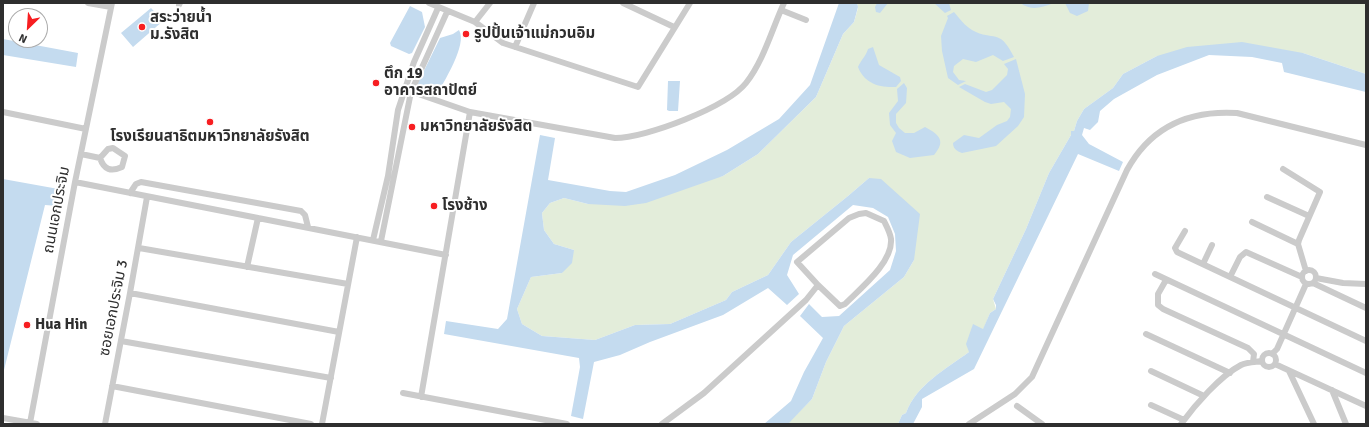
<!DOCTYPE html>
<meta charset="utf-8">
<style>
body{margin:0}
#map{position:relative;width:1369px;height:427px;overflow:hidden;background:#fff;font-family:Signika,sans-serif}
canvas{display:block}
.frame{position:absolute;inset:0;border:4px solid #2e2e2e;pointer-events:none}
.north{position:absolute;left:8px;top:8px;width:40px;height:40px;box-sizing:border-box;background:#fff;border:1px solid #ababab;border-radius:50%;rotate:205deg;font-size:11px;font-weight:700;line-height:16px;text-align:center;color:#2e2e2e}
.north::after{content:'';display:block;margin:auto;width:14px;height:18px;background:#f71e21;clip-path:polygon(50% 0,100% 100%,50% 72%,0 100%)}
</style>
<div id="map">
<canvas width="1369" height="427"></canvas>
<div class="frame"></div>
<div class="north">N</div>
</div>
<script>
const context = document.querySelector('canvas').getContext('2d');
context.lineJoin = 'round';
function paint(path, color) { context.fillStyle = color; context.fill(path, 'evenodd'); }
function stroke(path, color, width, dash) { context.strokeStyle = color; context.lineWidth = width; context.lineCap = dash ? 'butt' : 'round'; context.setLineDash(dash || []); context.stroke(path); }
function write(font, color, halo, rows, align = 'center') {
  context.font = font + ' Signika,"Noto Sans Thai",sans-serif'; context.lineWidth = 4; context.setLineDash([]); context.textBaseline = 'middle'; context.strokeStyle = halo; context.fillStyle = color; for (const [text, x, y, turn = 0] of rows) {
    context.save(); context.translate(x, y); context.rotate((+turn || 0) * Math.PI / 180); context.textAlign = isNaN(turn) ? turn : align; if (halo) context.strokeText(text, 0, 0); context.fillText(text, 0, 0); context.restore();
  }
}
paint(new Path2D(`
 M857 3H1366V74L1303 53 1157 56 1123 74 1113 88 1084 109 1077 121 1074 131H1071V135L1049 173 1026 229 993 299 996 309 990 313 983 330 973 325 969 352C946 369 916 385 906 413L902 415 898 424H787L812 399 826 362 844 326 904 277 914 260 869 178 848 196 791 242 768 275 732 292 726 300 670 324 635 325 595 340 542 336 522 324 517 309 531 277 562 273 574 250 554 244 544 230 542 213 550 203 564 198 588 204 723 176 758 154 816 97 843 34 854 22 858 8Z`), '#e3edda');
paint(new Path2D(`
 M839 3H857L858 7 854 22 843 34 816 97 758 154 723 176 646 203 625 206 588 204 564 198 550 203 542 213 544 230 554 244 574 250 572 263 562 273 531 277 517 309 522 324 542 336 595 340 635 325 670 324 726 300 732 292 768 275 791 242 848 196 869 178 881 179 920 214 914 260 904 277 844 326 826 362 812 399 788 424H764L791 401 804 372 823 338 800 316 809 304 822 317 839 316 890 270 896 251 895 234 888 217 873 208 853 205 793 255 787 275 799 294 787 305 768 288 723 315 650 342 620 355 594 362 583 419 571 416 580 367 579 358 444 334 446 321 498 329 507 319 540 135 555 138 548 180 610 191 626 192 675 175 727 150 779 119 810 85Z
 M877 3H888L880 13 876 12 875 7Z
 M934 3H949L951 10 945 13Z
 M1020 3H1054C1040 8 1032 11 1020 3Z
 M1065 3H1089L1088 11 1077 16 1070 13Z
 M410 6 422 12 425 27 412 53 409 54 391 46 390 43Z
 M151 8 163 21 133 47 121 33Z
 M954 12C959 18 965 26 972 30 994 42 999 27 1014 57L1003 61 993 55 976 62 963 59 954 66 953 72 959 80 966 81 958 85 948 78 942 51 941 36 948 18 947 16Z
 M459 30C468 44 443 83 435 98L420 91 418 83 440 38 453 34Z
 M3 39 78 53 76 67 3 55Z
 M1242 42 1303 53 1366 74V92L1284 72 1282 63 1252 57 1209 55 1157 75 1114 99 1100 111 1098 122 1090 130 1084 128 1082 135 1089 144 1123 162 1119 171 1078 154 974 369 922 399V407L913 424H898L902 415 906 413C916 385 946 369 969 352L966 344 973 324 983 329 990 313 996 309V305L993 299 1026 229 1049 173 1071 135V131H1074L1077 121 1084 109 1113 88 1123 74 1157 56 1187 47Z
 M873 47 879 65 900 77 901 81 896 87C879 88 864 83 858 67 861 60 866 56 868 49Z
 M1016 59 1025 94 1024 117 1018 126 996 146 962 153C957 151 953 149 953 143L964 135 979 138 997 125 1007 121 1010 117 1011 109 1004 102 991 104 985 102 959 87 965 84 986 92 992 90 1007 75 1008 69 1004 64Z
 M668 81H680L678 111H669L667 110Z
 M904 83 907 88 906 103 896 114V123L899 128 905 133H914L925 127C940 135 946 141 934 155L910 158 896 152 892 141 896 133 890 125 889 113 898 101 897 89Z
 M3 179 64 190 58 206 45 205 3 374Z`), '#c4dbef');
stroke(new Path2D(`
 M88 3 111 7
 M429 3 475 22 503 43 638 87 690 3
 M623 3 674 27
 M179 5 180 3
 M781 10 806 20
 M475 22 490 3
 M515 47 534 3
 M404 89 470 112 615 138C646 138 727 107 746 83 764 60 772 29 784 3
 M3 112 86 129
 M113 148 125 156 122 167C111 172 104 170 100 158L108 149Z
 M81 154 100 158
 M1283 169 1320 192 1299 240 1298 244 1306 271
 M75 182 446 255
 M130 193 136 184 141 182 301 211 305 215 308 227
 M1267 197 1309 216
 M866 213 884 221C887 227 890 232 891 239 893 262 861 288 845 304L840 306 818 285 797 262 849 218 859 214Z
 M1252 222 1298 244
 M1185 231 1175 248 1177 252 1366 341
 M373 240 388 176 398 110 414 62 438 8
 M381 241 411 92 447 12
 M139 248 348 284
 M1203 264 1212 245
 M247 267 258 218
 M1302 277a7 7 0 1 1 14 0a7 7 0 1 1-14 0Z
 M1155 274 1366 373
 M1230 277 1240 257 1246 252 1302 277
 M1316 278 1343 283 1366 284
 M1166 280 1158 294V305L1163 309 1248 348 1254 354 1253 362
 M1313 283 1366 308
 M130 293 339 332
 M1146 334 1230 373
 M121 341 331 378
 M1262 360a7 7 0 1 1 14 0a7 7 0 1 1-14 0Z
 M1272 354 1277 349 1306 284
 M1275 364 1366 406
 M1151 371 1204 396
 M1289 371 1314 424
 M112 386 311 424
 M1332 390 1346 424
 M403 393 567 424
 M421 397 470 112
 M1151 405 1184 420
 M1017 406 1042 424
 M3 418 37 424
 M30 423 75 182 112 3
 M105 424 130 293 147 197
 M322 424 357 237
 M662 424 704 393 806 300 818 285
 M969 424 1015 394 1032 377 1127 170C1151 126 1189 110 1237 113L1366 145
 M1181 424C1195 405 1220 376 1241 365 1247 362 1256 362 1262 361`), '#cbcbcb', 6);
for (const [x, y, r, color] of [
 [142,27,4,"#f71e21"],
 [466,34,4,"#f71e21"],
 [376,83,4,"#f71e21"],
 [210,122,4,"#f71e21"],
 [412,127,4,"#f71e21"],
 [434,206,4,"#f71e21"],
 [27,325,4,"#f71e21"]
]) { const dot = new Path2D(); dot.arc(x, y, r, 0, 2 * Math.PI); context.fillStyle = color; context.fill(dot); stroke(dot, '#fff', 1.5); }
write('bold 15px', '#2e2e2e', '#fff', [
 ["สระว่ายน้ำ",150,18],
 ["ม.รังสิต",150,35],
 ["รูปปั้นเจ้าแม่กวนอิม",474,34],
 ["ตึก 19",384,74],
 ["อาคารสถาปัตย์",384,91],
 ["มหาวิทยาลัยรังสิต",420,127],
 ["โรงเรียนสาธิตมหาวิทยาลัยรังสิต",210,137,"center"],
 ["โรงช้าง",442,206],
 ["Hua Hin",35,325]
], 'left');
write('15px', '#2e2e2e', '#fff', [
 ["ถนนเอกประจิม",57,210,-79],
 ["ซอยเอกประจิม 3",114,308,-79]
]);
</script>
